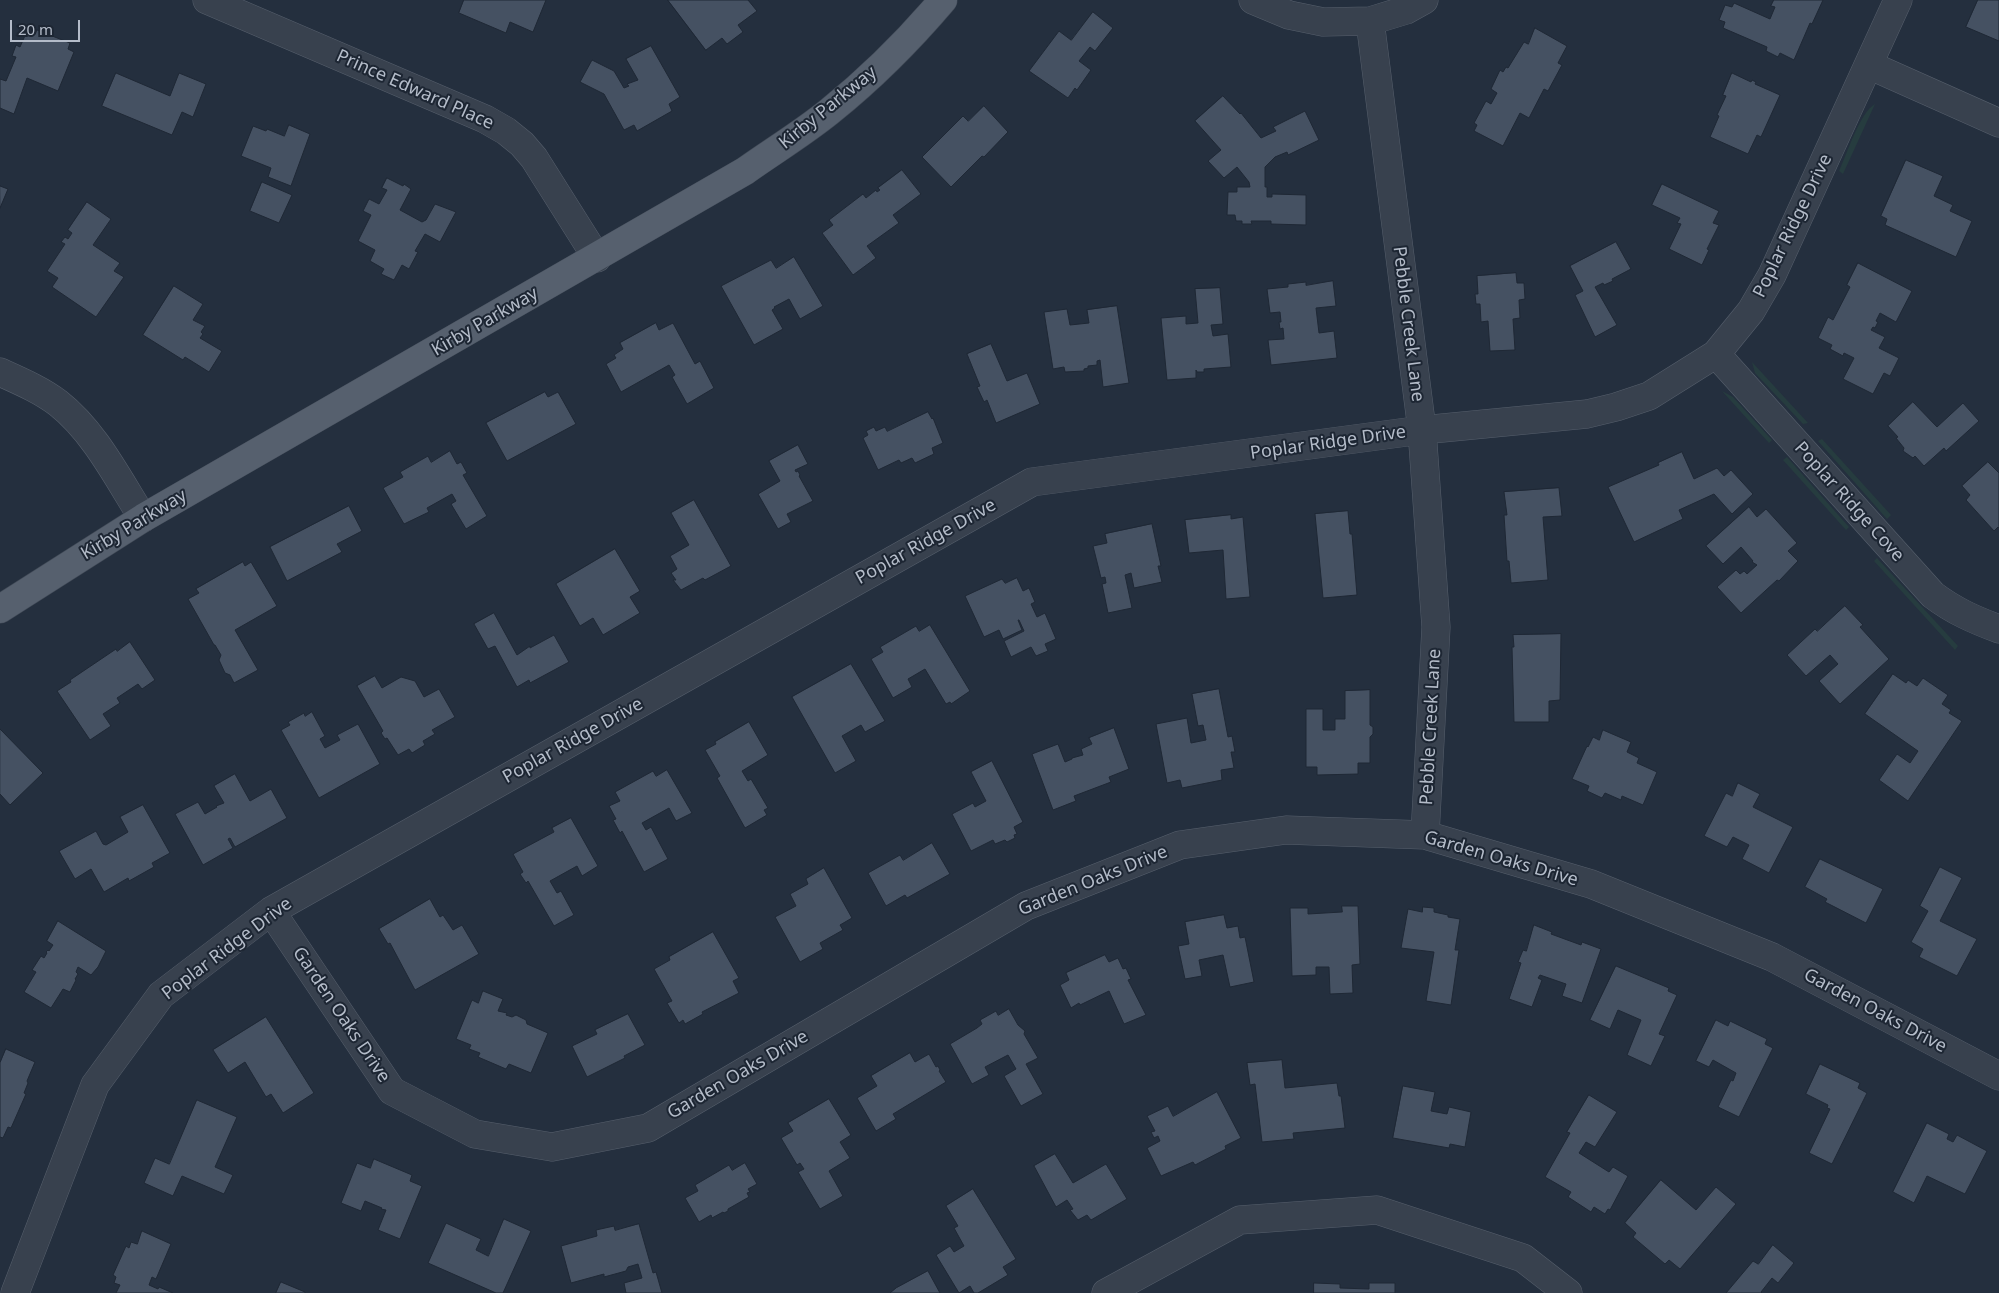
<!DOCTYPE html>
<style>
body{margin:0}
#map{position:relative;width:1999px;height:1293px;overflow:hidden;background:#242f3e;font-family:"Noto Sans",sans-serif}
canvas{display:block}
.scale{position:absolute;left:10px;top:20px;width:70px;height:22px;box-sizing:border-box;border:2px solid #b4bcc9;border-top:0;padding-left:6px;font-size:15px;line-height:18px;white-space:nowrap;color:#b4bcc9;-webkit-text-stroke:4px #1d2633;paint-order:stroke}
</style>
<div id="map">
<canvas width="1999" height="1293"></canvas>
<div class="scale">20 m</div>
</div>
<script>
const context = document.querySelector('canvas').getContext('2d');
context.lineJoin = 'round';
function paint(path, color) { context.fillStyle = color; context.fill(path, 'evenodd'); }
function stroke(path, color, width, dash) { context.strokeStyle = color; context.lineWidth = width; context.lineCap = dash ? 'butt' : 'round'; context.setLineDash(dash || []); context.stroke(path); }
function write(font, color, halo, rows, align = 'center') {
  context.font = font + ' "Noto Sans",sans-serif'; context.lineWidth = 4; context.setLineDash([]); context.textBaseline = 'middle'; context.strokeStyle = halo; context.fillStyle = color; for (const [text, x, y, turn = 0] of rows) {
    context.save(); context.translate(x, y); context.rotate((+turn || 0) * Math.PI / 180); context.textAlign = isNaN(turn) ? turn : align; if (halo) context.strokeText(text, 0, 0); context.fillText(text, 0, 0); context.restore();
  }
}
paint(new Path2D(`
 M1875 104 1843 174 1839 171C1847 154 1860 112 1875 104Z
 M1752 362 1808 423 1803 424 1755 373Z
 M1722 391 1733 397 1772 440 1769 443Z
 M1822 439 1891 515 1887 519 1818 441Z
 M1787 457 1849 527 1846 530 1783 460Z
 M1877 558 1958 646 1955 650 1874 561Z`), '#263c3f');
const building = new Path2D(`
 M464 0H546L533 32 510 22 506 33 459 13Z
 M668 0H748L757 11 738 25 743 32 727 44 722 38 706 50Z
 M1774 0H1823L1812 24 1810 23 1794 60 1780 53 1778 57 1766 51 1767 47 1723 28 1725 22 1719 20 1725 5 1732 7 1734 3 1770 19 1775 7 1771 6Z
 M1978 0H1999V41L1966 27Z
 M1093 12 1113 28 1095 51 1090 47 1079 61 1091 70 1077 90 1075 88 1068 98 1029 71 1059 31 1071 40Z
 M1535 28 1567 46 1559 61 1558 63 1562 65 1548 91 1544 89 1529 118 1520 113 1503 146 1474 131 1477 125 1474 123 1486 101 1491 104 1497 93 1491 89 1500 70 1503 72 1506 67 1508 68 1524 42 1528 44Z
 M37 30 70 43 68 49 74 52 58 91 27 78 14 114 0 108V79L6 81 16 57 12 56 16 45 20 47 27 31 35 34Z
 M651 46 680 97 669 104 672 111 637 131 634 125 624 130 604 94 580 82 592 60 614 71 624 88 629 86 627 84 638 80 626 59Z
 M116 73 170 96 179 73 206 84 193 117 182 112 172 135 102 106Z
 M1732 73 1751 82 1752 80 1756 82 1755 84 1780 95 1761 137 1757 135 1748 154 1710 137 1719 116 1717 115 1726 96 1723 95Z
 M1223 96 1240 114 1241 113 1261 138 1276 131 1273 127 1305 111 1319 140 1288 155 1287 152 1275 157 1265 167V187H1267V197H1272V194L1306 195V225L1271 224V221H1251L1252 224H1242V221H1236L1235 215H1227L1228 192H1237V187H1250L1249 182 1237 167 1224 178 1208 161 1221 150 1195 121Z
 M984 106 1008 132 984 157 982 156 951 187 922 157 963 116 968 121Z
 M289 125 310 134 291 186 268 177 271 168 241 156 253 126 266 131 267 129 284 136Z
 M1906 160 1943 176 1934 196 1953 205 1950 211 1972 221 1956 257 1885 225 1887 219 1881 216Z
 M902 170 921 194 893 215 899 223 867 246 876 258 853 275 822 233 833 225 829 220 863 194 866 198 876 190 877 192 880 190 878 188Z
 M387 178 403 186 404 184 411 189 400 210 422 222 426 220 435 204 456 212 440 242 425 234 415 251 418 252 409 269 402 265 394 280 381 274 384 269 370 261 375 250 358 241 371 215 363 211 369 199 379 204 387 190 382 188Z
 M262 182 292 195 279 223 250 211Z
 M1662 184 1719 211 1713 223 1719 225 1707 249 1709 250 1702 265 1669 249 1681 224 1677 223 1680 218 1652 205Z
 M0 186 8 189 0 208Z
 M87 202 111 219 93 245 120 263 114 271 124 277 96 317 52 287 58 278 47 271 65 244 61 242 65 237 68 239 72 233 68 230Z
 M1616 242 1631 269 1612 279 1613 281 1604 285 1603 283 1595 287 1617 325 1595 337 1575 295 1583 291 1570 266Z
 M794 257 823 306 800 319 789 299 774 307 775 308 772 310 783 329 754 345 721 286 771 260 776 268Z
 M1858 263 1912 291 1896 322 1880 313 1876 321 1878 322 1875 328 1873 327 1871 330 1885 337 1879 348 1899 358 1890 376 1884 373 1873 394 1843 379 1854 358 1844 353 1843 356 1830 349 1832 345 1818 338 1828 317 1833 320 1850 287 1847 285Z
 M1516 273 1517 283H1524L1525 299 1519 300 1520 318 1513 319 1515 350 1490 351 1488 321 1481 322 1480 304H1476L1475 294H1478L1477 276Z
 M1333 281 1336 306 1316 308 1319 333 1334 331 1337 358 1271 365 1268 340 1284 339 1283 328 1280 329 1279 322H1281L1280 312 1270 313 1267 289 1288 287V284L1306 282V285Z
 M174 286 203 304 193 320 205 326 201 332 203 334 200 338 222 351 209 372 185 357 183 360 143 335Z
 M1220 288 1223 324 1211 325 1213 336 1228 334 1231 367 1204 369V372H1197L1196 370V378L1167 380 1161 318 1186 316V324L1198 323 1195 289Z
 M1117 306 1129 383 1103 387 1100 360 1097 361V365L1088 366V368L1084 369V371L1065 372 1064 367 1053 369 1044 312 1067 309 1070 325 1089 323 1087 310Z
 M656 323 659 330 673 323 695 364 700 361 714 388 687 404 672 377 675 375 669 365 621 392 606 364 616 358 614 355 623 349 620 343Z
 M991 344 1007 381 1027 373 1040 404 996 423 987 400 984 402 977 387 980 386 967 354Z
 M545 392 548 397 558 392 576 424 507 461 486 423Z
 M1913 402 1937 427 1963 403 1979 421 1946 451 1944 448 1924 466 1915 456 1913 458 1903 451 1904 448 1896 438 1898 437 1888 426Z
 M928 412 932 419 933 418 943 443 932 448 934 454 915 463 912 458 901 463 899 460 878 470 863 438 868 435 866 431 874 427 876 431 885 427 887 431Z
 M798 445 808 464 795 470 796 472 798 471 800 475 799 476 813 501 787 514 791 522 778 529 758 494 780 481 769 461Z
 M450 451 457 464 461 462 467 473 463 475 487 516 466 529 451 504 456 501 452 494 427 508 429 512 404 524 383 488 403 477 400 472 428 456 431 462Z
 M1682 452 1694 479 1717 468 1724 476 1731 470 1753 494 1732 514 1714 494 1679 510 1683 519 1634 542 1608 487 1659 465 1658 463Z
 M1988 462 1999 473V528L1998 527 1994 531 1966 500 1970 495 1962 486Z
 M1559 488 1562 516 1543 517 1548 580 1511 583 1509 561H1507L1504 515H1507L1504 492Z
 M694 500 731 566 705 580 703 578 681 590 673 580H676L671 573 677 569 670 556 689 545 671 513Z
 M349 506 362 531 337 544 342 552 287 581 270 547Z
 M1749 507 1757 517 1766 509 1797 543 1788 551 1798 561 1779 581 1777 580 1741 613 1717 587 1736 570 1740 574 1744 571 1747 574 1757 565 1752 562 1753 561 1741 547 1723 564 1706 546Z
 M1348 511 1350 534H1352L1357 595 1323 598 1315 514Z
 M1231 515V519L1243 517 1250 597 1226 599 1223 550 1189 553 1185 520Z
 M1152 524 1161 566H1158L1162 582 1134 588 1131 573 1125 575 1132 608 1108 613 1102 584 1106 583 1105 577 1101 578 1093 546 1107 543 1105 534Z
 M615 549 640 591 630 597 640 613 603 635 593 618 580 626 556 584Z
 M243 562 245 566 251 562 277 606 235 630 258 670 234 683 230 675 225 673 219 660 221 655 215 645H214L188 599 199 593 196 589Z
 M1017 578 1023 591 1029 588 1035 602 1031 604 1037 617 1045 613 1056 639 1045 644 1048 651 1036 656 1031 647 1011 657 1004 641 1024 631 1019 620H1018L1022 630 1003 639 999 630 984 637 965 596 1002 579 1005 583Z
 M1845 606 1863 625 1860 627 1889 659 1840 704 1819 681 1838 664 1830 655 1806 676 1787 655 1815 629 1817 631Z
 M494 613 517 655 530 646V648L554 635 569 662 530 683 529 680 517 687 495 646 488 649 474 624Z
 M930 625 970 691 951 704 950 702 946 704 925 669 908 679 912 687 893 698 871 659 883 652 880 647 916 626 919 631Z
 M1561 634 1560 700 1549 701V722H1514L1512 647H1514L1513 635Z
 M130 642 155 680 142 689 138 684 117 698 120 703 103 714 111 726 90 740 57 691 71 682 70 680 116 649 117 651Z
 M851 664 885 721 865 732 861 725 842 736 856 761 835 773 792 697Z
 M1893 674 1906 683 1908 680 1917 686 1923 678 1948 695 1942 704 1951 710 1949 713 1962 721 1908 801 1879 780 1897 754 1910 763 1918 751 1865 714Z
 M375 676 382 688 401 677 415 681 424 697 439 689 455 717 432 730 435 734 423 741 425 745 412 753 409 749 398 755 387 738 385 739 381 733 383 731 357 686Z
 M1219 689 1228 737 1232 736 1235 752H1231L1234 768 1221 770 1222 780 1182 788 1180 780 1167 783 1156 724 1187 718 1191 743 1206 740 1203 725 1198 726 1192 694Z
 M1370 690V725L1373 727V734L1370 737V763H1358V774L1317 775V767H1306V709H1323V730H1335V719H1345V691Z
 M312 712 325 736 320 739 325 748 340 740 337 735 358 724 380 764 319 798 281 730 290 725 288 722 304 713 305 716Z
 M749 722 768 755 742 771 748 781 751 779 768 808 764 810 767 815 745 828 717 778 720 776 705 750 716 744 715 742Z
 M1114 728 1129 769 1109 777 1111 782 1074 796 1076 801 1053 810 1032 754 1058 744 1065 762 1072 759V758L1083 755 1081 749 1092 744 1089 738Z
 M0 729 43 773 10 805 0 794Z
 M1603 730 1631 742 1627 752 1639 758 1637 763 1657 772 1643 805 1622 796 1621 800 1605 793 1602 798 1587 791 1589 786 1572 779 1587 746 1588 747 1593 737 1599 740Z
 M992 761 1023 822 1014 827 1017 834 1014 835 1015 838 1007 842 1005 840 995 844 993 840 971 851 952 814 973 803 975 807 986 801 971 772Z
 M667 770 692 813 676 821 669 808 642 823 646 830 651 827 668 859 644 872 622 831 620 833 613 820 616 819 609 806 620 801 615 792 653 771 656 776Z
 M235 774 250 801 271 789 287 818 235 847 230 838 228 839 233 848 203 865 175 814 198 802 205 814 217 807 216 806 224 803 214 786Z
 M1738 783 1760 794 1753 807 1793 827 1769 873 1742 859 1749 845 1733 837 1727 847 1704 836 1726 793 1732 796Z
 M143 805 170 853 152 863 154 867 129 881 128 878 104 892 91 869 75 879 59 851 96 831 103 844 106 845 128 832 120 817Z
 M571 818 598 866 582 876 577 866 550 881 557 893 561 891 574 915 554 926 528 881 526 883 520 874 523 872 513 854 554 832 552 828Z
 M932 843 950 874 907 898 905 895 886 906 868 873 900 855 903 860Z
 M1820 859 1883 889 1866 923 1825 902 1827 899 1805 887Z
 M1940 867 1962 878 1940 921 1977 939 1957 976 1919 957 1923 949 1911 942 1928 911 1920 906Z
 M824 868 852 918 840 925 843 930 820 943 823 949 800 962 775 917 796 906 790 894 808 884 806 879Z
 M430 899 440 917 443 915 453 930 462 925 479 954 415 990 390 943 388 944 379 929Z
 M1342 906H1358L1360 964 1352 965 1353 993 1330 994 1329 967H1316V975L1292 976 1290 908H1308V914L1342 912Z
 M1423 907 1434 908V912L1448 915V917L1460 919 1455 950H1459L1451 1005 1426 1001 1434 952 1401 948 1408 909 1422 912Z
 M1224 915 1227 928 1238 926 1240 938 1245 937 1254 982 1230 987 1223 955 1199 960 1202 976 1185 979 1178 946 1189 944 1185 922Z
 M58 921 106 951 98 967 91 975 78 967 76 972 78 974 75 979 76 980 70 992 63 989 51 1008 24 992 36 972 32 970 41 956 44 958 47 953 46 952 48 950 49 951 53 945 47 941Z
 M1534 925 1552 932 1551 934 1581 945 1582 942 1601 949 1582 1003 1562 996 1566 984 1540 975 1538 978 1542 980 1532 1007 1509 999 1521 963 1518 962 1523 950 1526 951Z
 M713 932 739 978 733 981 739 993 702 1012 703 1014 685 1024 683 1020 679 1023 667 1003 672 1001 654 969 670 960 669 957Z
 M1105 955 1109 962 1118 958 1123 969 1126 968 1131 979 1128 980 1146 1015 1124 1024 1109 991 1080 1005 1079 1003 1071 1008 1060 985 1069 980 1066 973Z
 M1616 966 1669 988 1668 991 1677 995 1659 1034 1665 1036 1651 1066 1627 1055 1641 1020 1618 1010 1610 1029 1590 1020Z
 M483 991 503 999 498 1011 507 1013 506 1015 512 1017 516 1015 526 1020 527 1024 548 1033 531 1073 509 1064 506 1069 478 1057 480 1053 469 1049 471 1045 456 1039 472 1000 478 1003Z
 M1009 1009 1018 1025 1025 1031 1024 1034 1038 1058 1026 1064 1043 1094 1021 1106 1004 1076 1016 1069 1008 1055 985 1067 989 1075 972 1084 950 1044 977 1028 982 1024 980 1020 996 1011 998 1015Z
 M628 1014 645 1045 624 1056 625 1058 587 1077 572 1046 597 1034 595 1030Z
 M266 1017 314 1093 283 1113 271 1094 266 1097 245 1062 228 1073 213 1050Z
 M1716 1020 1728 1026 1730 1021 1767 1039 1765 1044 1773 1048 1739 1117 1718 1107 1731 1080 1733 1081 1736 1073 1713 1060 1709 1067 1696 1061Z
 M6 1049 35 1062 27 1081 28 1083 24 1093 26 1094 11 1128 8 1127 3 1138 0 1137V1063Z
 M910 1053 915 1062 929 1054 936 1067 938 1066 940 1070 939 1071 946 1082 893 1114 896 1119 876 1131 857 1098 877 1086 871 1076Z
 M1282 1060 1285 1088 1337 1083 1339 1096H1341L1345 1128 1293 1133 1294 1139 1262 1142 1255 1084 1250 1085 1247 1063Z
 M1820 1064 1860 1083 1858 1088 1867 1093 1832 1164 1809 1153 1830 1109 1827 1108 1828 1105 1806 1094Z
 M1403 1086 1435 1092 1431 1111 1447 1114 1449 1107 1471 1112 1465 1147 1450 1144 1449 1148 1393 1138Z
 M1217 1092 1241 1138 1225 1146 1226 1149 1195 1165 1193 1162 1161 1176 1147 1148 1160 1141 1158 1136 1154 1138 1151 1132 1155 1131 1147 1116 1168 1106 1173 1116Z
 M1589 1095 1617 1112 1595 1147 1586 1142 1579 1153 1609 1172 1613 1167 1628 1176 1610 1210 1608 1209 1605 1214 1594 1207 1591 1212 1568 1197 1571 1192 1545 1177 1570 1133 1567 1132Z
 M829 1099 851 1135 840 1142 850 1158 829 1171 843 1196 820 1209 798 1172 804 1169 800 1163 797 1165 781 1138 793 1131 788 1123Z
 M197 1100 237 1117 215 1167 233 1175 224 1194 182 1176 173 1196 144 1183 155 1158 169 1164Z
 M1927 1123 1949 1134 1947 1139 1953 1142 1957 1135 1987 1151 1965 1194 1927 1176 1914 1203 1893 1192Z
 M1055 1154 1073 1183 1106 1164 1127 1199 1091 1220 1087 1215 1078 1220 1070 1210 1073 1209 1067 1200 1056 1207 1034 1166Z
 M374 1159 412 1175 410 1181 422 1186 400 1239 378 1230 386 1210 381 1209 382 1208 365 1201 361 1211 341 1203 357 1163 370 1168Z
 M745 1163 757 1184 748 1189 750 1192 747 1193 749 1197 728 1209V1211L724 1213 723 1212 712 1218 711 1215 699 1222 685 1198 698 1191 695 1185 729 1165 732 1170Z
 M1661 1180 1696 1210 1716 1187 1736 1204 1680 1269 1669 1260 1665 1264 1633 1237 1636 1233 1625 1223Z
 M973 1189 1016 1259 1003 1267 1008 1275 978 1293H974L970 1286 959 1293 936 1255 950 1246 954 1252 964 1246 954 1228 958 1226 946 1206Z
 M504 1219 531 1231 503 1293H496L428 1263 446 1223 481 1239 476 1250 488 1256Z
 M639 1224 653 1273 656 1272 662 1293H626L624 1283 642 1278 638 1264 628 1267 626 1271 604 1277V1274L571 1283 561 1246 597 1236 596 1230 614 1226 615 1230Z
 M142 1231 171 1244 156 1279 152 1277 149 1285 158 1289 159 1287 173 1293H116L120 1285 114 1283 116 1277 113 1275 126 1246 129 1248 131 1242 137 1244Z
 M1773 1245 1794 1263 1778 1283 1772 1278 1761 1292 1762 1293H1726L1753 1261 1758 1264Z
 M928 1271 940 1293H890L896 1288Z
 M281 1282 305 1292V1293H276Z
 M1314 1283 1340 1284V1288L1369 1289V1283H1395V1293H1314Z`);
paint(building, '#455162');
stroke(building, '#1f2835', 1);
const minor = new Path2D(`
 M207 0 485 119 506 131 522 144 534 158 597 258
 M1253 0 1289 15 1323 22 1370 21 1406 10 1424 0
 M1370 21 1422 430 1436 627 1425 835
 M1869 65 1999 123
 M1716 354 1933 595C1954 611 1975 620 1999 629
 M0 372C20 381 41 390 58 403 95 432 118 479 143 518
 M271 911 392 1091 475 1134 552 1147 648 1128 1026 906 1180 845 1286 830 1425 835 1591 884 1772 957 1999 1076
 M15 1293 95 1085 161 995 271 911 1032 482 1422 430 1587 414 1616 407 1649 396 1716 354 1751 311 1772 275 1898 0
 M1106 1293 1240 1220 1377 1210 1523 1258 1568 1293`);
const major = new Path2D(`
 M0 609 143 518 745 171C773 151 803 133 830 111 871 78 909 40 943 0`);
stroke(minor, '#565f6c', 29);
stroke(major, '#414a57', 29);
stroke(minor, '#38414e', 28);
stroke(major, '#56606e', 28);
write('18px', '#b4bcc9', '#1d2633', [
 ["Prince Edward Place",415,90,24],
 ["Kirby Parkway",828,108,-39],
 ["Poplar Ridge Drive",1793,226,-64],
 ["Kirby Parkway",485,322,-30],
 ["Pebble Creek Lane",1408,324,83],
 ["Poplar Ridge Drive",1328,443,-8],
 ["Poplar Ridge Cove",1849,502,48],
 ["Kirby Parkway",134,525,-31],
 ["Poplar Ridge Drive",926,542,-29],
 ["Pebble Creek Lane",1431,727,-87],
 ["Poplar Ridge Drive",573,741,-29],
 ["Garden Oaks Drive",1501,859,16],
 ["Garden Oaks Drive",1093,881,-22],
 ["Poplar Ridge Drive",227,949,-37],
 ["Garden Oaks Drive",1875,1011,28],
 ["Garden Oaks Drive",341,1015,56],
 ["Garden Oaks Drive",738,1075,-30]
]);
</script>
